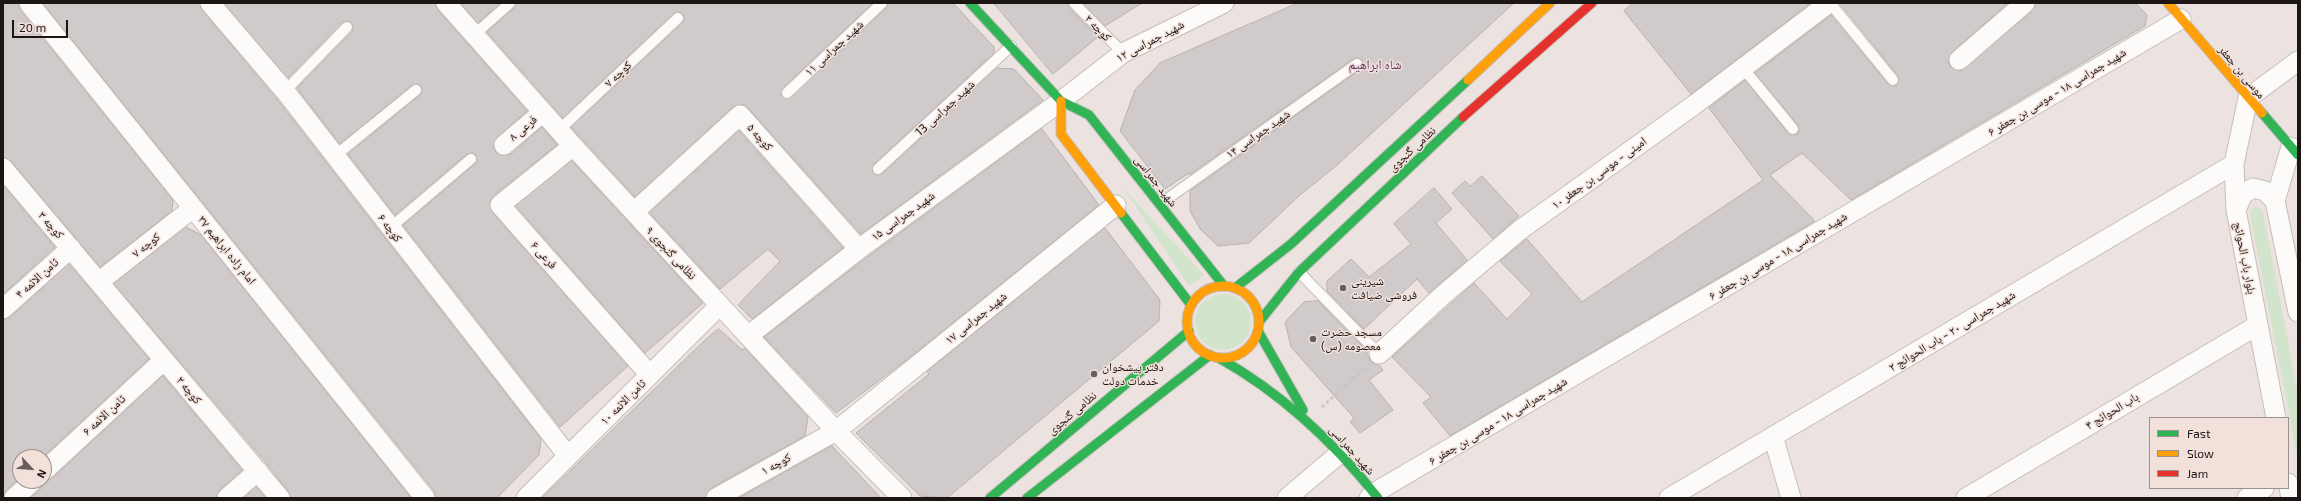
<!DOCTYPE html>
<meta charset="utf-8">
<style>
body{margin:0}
#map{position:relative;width:2301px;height:501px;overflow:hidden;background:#ece3e0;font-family:"Exo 2",sans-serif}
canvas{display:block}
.frame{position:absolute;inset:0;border:4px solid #1c1614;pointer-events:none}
.legend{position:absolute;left:2149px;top:417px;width:140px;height:72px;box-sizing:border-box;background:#f2e1da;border:1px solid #9c908b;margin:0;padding:5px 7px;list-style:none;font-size:12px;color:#1c1614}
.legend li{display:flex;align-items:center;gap:8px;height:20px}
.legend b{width:20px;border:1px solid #9c908b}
.north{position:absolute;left:12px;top:449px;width:40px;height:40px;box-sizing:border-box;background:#f2e1da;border:1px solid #9c908b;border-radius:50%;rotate:116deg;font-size:11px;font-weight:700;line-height:16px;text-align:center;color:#1c1614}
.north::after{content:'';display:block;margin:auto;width:14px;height:18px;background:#655e5b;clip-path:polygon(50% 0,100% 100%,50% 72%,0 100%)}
.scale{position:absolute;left:12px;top:20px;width:56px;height:18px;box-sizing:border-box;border:2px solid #1c1614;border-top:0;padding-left:5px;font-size:12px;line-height:14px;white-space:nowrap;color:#1c1614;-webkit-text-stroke:3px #f2e1da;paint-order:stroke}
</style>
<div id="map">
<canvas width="2301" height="501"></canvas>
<div class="frame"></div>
<ul class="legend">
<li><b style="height:5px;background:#30b455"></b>Fast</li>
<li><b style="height:5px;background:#ff9f0a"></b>Slow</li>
<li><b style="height:5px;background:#e5322d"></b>Jam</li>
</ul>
<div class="north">N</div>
<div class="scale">20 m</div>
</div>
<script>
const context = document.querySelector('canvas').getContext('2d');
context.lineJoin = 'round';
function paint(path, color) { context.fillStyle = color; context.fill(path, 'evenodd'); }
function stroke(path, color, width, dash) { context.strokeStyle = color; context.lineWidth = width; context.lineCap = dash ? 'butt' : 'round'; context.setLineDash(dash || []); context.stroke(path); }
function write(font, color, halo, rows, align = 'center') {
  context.font = font + ' "Exo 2","Noto Naskh Arabic",sans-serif'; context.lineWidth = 3; context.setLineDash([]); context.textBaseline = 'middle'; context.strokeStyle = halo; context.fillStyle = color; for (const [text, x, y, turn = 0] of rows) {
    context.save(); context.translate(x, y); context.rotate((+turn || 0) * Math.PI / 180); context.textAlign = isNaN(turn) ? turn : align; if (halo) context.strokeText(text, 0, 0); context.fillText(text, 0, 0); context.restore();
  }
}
paint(new Path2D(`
 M1124 189 1204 275 1189 286Z
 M2256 206 2263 212 2298 393V460L2250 215 2252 209Z
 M1195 322a28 28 0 1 1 56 0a28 28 0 1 1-56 0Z`), '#d3e4cc');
const building = new Path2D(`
 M3 3H18L20 10 173 200 172 211 100 267 11 161 3 157Z
 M43 3H199L202 10 276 98 541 439 539 455 497 498H436L434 491Z
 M224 3H435L438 10 527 111 497 137 493 147 496 152 501 155 511 154 542 127 557 145 493 196 490 202 492 212 628 366 560 427 403 225 475 164 477 161 476 155 473 153 467 154 395 215 348 154 420 95 422 92 421 86 418 84 412 85 340 144 297 88 352 32 353 28 352 23 348 21 342 22 288 78Z
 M461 3H500L478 23Z
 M516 3H873L783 88 781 95 788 99 886 8 888 3H953L994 47V53L874 164 872 171 876 175 882 174 996 68 1014 69 1043 100 861 234 748 108 743 104 733 107 635 197 571 127 682 23 684 19 683 14 679 12 674 13 563 118 487 32 514 8Z
 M994 3H1068L1069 8 1098 37 1053 74Z
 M1083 3H1142L1105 26Z
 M1298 3H1514L1336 166 1300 195 1249 243 1218 246 1201 230 1190 211V191L1361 69 1363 64 1362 60 1357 58 1353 59 1189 175V173L1165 189 1120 131 1135 90 1160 63Z
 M1633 3H1811L1691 94 1624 11Z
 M1840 3H2008L1952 52 1948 62 1951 67 1961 71 2032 11 2036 3H2135L2147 15 2145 26 1851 200 1802 153 1770 175 1815 221 1450 436 1423 403 1431 397 1392 357 1474 283 1507 319 1532 294 1500 261 1527 239 1582 302 1763 180 1709 108 1745 80 1788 133 1791 135 1797 134 1799 131 1798 125 1755 73 1831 15 1888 84 1894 86 1897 85 1899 79 1898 76Z
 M1042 129 1099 205 913 355 836 413 764 337 866 258Z
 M739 131 843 248 752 319 738 305 780 261 768 249 720 289 650 213Z
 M572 161 703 303 645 353 516 206Z
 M1482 176 1519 216 1493 239 1452 193 1465 181 1470 186Z
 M3 185 55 247 3 294Z
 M1434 188 1452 209 1436 223 1467 260 1429 293 1417 279 1364 329 1327 291V281L1351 259 1369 277 1411 244 1394 224Z
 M186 227 201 235 411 498H291L288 491 267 464 114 284Z
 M1105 228 1160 300 1159 321 947 498 920 496 856 433 929 374 927 372Z
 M69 264 149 359 43 457H20V478L6 490 3 498V320L10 317Z
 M1318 301 1365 349 1371 362 1379 365 1383 370 1369 380 1393 410 1360 433 1350 422 1354 418 1291 347 1285 322 1304 302Z
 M719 329 742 350 745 348 808 417 805 436 711 488 705 498H542L706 339Z
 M163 376 242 470 220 490 216 498H30L41 489 44 482 51 479Z
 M832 446 881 498H739Z
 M256 487 266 498H244Z`);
paint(building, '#d0caca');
stroke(building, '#b7b1b1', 1);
const lane = new Path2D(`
 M1074 3 1123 53
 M1830 3 1893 80
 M474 35 510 3
 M1743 68 1793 129
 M285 91 347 27
 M787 93 882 3
 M559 130 678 18
 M336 155 416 90
 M878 169 1011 46
 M1160 204 1357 64
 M390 228 471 159
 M1299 272 1379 354`);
const street = new Path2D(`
 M29 3 425 498
 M210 3 285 91 568 456
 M446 3 573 146 836 431 902 498
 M1959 60 2025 3
 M504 145 543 112
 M573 146 500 205 650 375
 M2291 147 2275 201 2298 312
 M3 168 280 498
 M2236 210 2243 194 2253 188 2265 191 2275 201
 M634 212 740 115 859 249
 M100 281 193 208
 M3 309 71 248
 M748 336 859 249 1061 101 1123 53 1224 3
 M1379 354 1443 295 1520 230 1694 105 1829 3
 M2276 418 2236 210 2234 164 2248 98 2298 61
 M1773 436 1791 498
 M44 471 164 360
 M2288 483 2291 498
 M14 498 33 481
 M227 498 258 471
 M526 498 720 305
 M716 498 836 431 1116 205
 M1287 498 1339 454
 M1369 498 1374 493 2181 19
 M1669 498 2234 164
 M1966 498 2258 325
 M2247 498 2264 488`);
const fast = new Path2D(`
 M970 3 1061 101 1089 115 1224 286
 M2262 113 2298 155
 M1121 213 1191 305
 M1235 288 1291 244 1468 80
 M1259 322 1299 272 1463 117
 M1258 331 1303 410
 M1219 358C1283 394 1333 441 1378 498
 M990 498 1189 331
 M1027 498 1210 355`);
const slow = new Path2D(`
 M2168 3 2262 113
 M1468 80 1550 3
 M1061 101V134L1121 213
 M1187 322a36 36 0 1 1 72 0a36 36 0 1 1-72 0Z`);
const jam = new Path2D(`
 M1463 117 1592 3`);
stroke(lane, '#c5bebb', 12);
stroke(street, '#c5bebb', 21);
stroke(fast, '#c5bebb', 11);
stroke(slow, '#c5bebb', 11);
stroke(jam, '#c5bebb', 11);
stroke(new Path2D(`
 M1322 407 1366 367`), '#c7c4c3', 2.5, [3, 3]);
stroke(lane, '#fcfbfa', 10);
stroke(street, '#fcfbfa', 19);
stroke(fast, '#30b455', 9);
stroke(slow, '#ff9f0a', 9);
stroke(jam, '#e5322d', 9);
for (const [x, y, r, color] of [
 [1343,288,4,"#655e5b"],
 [1313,339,4,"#655e5b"],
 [1094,374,4,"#655e5b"]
]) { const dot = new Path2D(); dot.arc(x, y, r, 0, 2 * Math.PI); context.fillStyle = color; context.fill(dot); stroke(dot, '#f2e1da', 1.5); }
write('12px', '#1c1614', '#f2e1da', [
 ["کوچه ۲",1098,28,46],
 ["شهید جمراسی ۱۲",1150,41,-28],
 ["شهید جمراسی ۱۱",834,48,-43],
 ["موسی بن جعفر",2242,72,50],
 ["کوچه ۷",618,74,-43],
 ["شهید جمراسی ۱۸ - موسی بن جعفر ۶",2057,92,-31],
 ["شهید جمراسی 13",945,108,-43],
 ["فرعی ۸",523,128,-40],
 ["شهید جمراسی ۱۴",1258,134,-35],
 ["کوچه ۵",760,137,48],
 ["نظامی گنجوی",1412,149,-43],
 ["امینی - موسی بن جعفر ۱۰",1599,173,-36],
 ["شهید جمراسی",1156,181,52],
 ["شهید جمراسی ۱۵",903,216,-36],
 ["کوچه ۳",51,225,49],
 ["کوچه ۶",390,228,53],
 ["کوچه ۷",146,245,-38],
 ["امام زاده ابراهیم ۳۷",227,250,51],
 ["نظامی گنجوی ۹",671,253,47],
 ["فرعی ۶",544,255,48],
 ["شهید جمراسی ۱۸ - موسی بن جعفر ۶",1778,256,-31],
 ["بلوار باب الحوائج",2245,258,79],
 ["ثامن الائمه ۴",37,278,-42],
 ["شهید جمراسی ۱۷",976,318,-39],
 ["شهید جمراسی ۲۰ - باب الحوائج ۲",1952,331,-31],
 ["کوچه ۲",189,390,50],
 ["ثامن الائمه ۱۰",623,402,-45],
 ["باب الحوائج ۴",2112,411,-31],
 ["نظامی گنجوی",1072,413,-40],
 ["ثامن الائمه ۶",104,415,-43],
 ["شهید جمراسی ۱۸ - موسی بن جعفر ۶",1498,421,-31],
 ["شهید جمراسی",1352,450,48],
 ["کوچه ۱",776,464,-29]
]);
write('12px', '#1c1614', '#f2e1da', [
 ["شیرینی",1351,281],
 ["فروشی ضیافت",1351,295],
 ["مسجد حضرت",1321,332],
 ["معصومه (س)",1321,346],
 ["دفتر پیشخوان",1102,367],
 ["خدمات دولت",1102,381]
], 'left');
write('13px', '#623366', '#f2e1da', [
 ["شاه ابراهیم",1375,65]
]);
</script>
